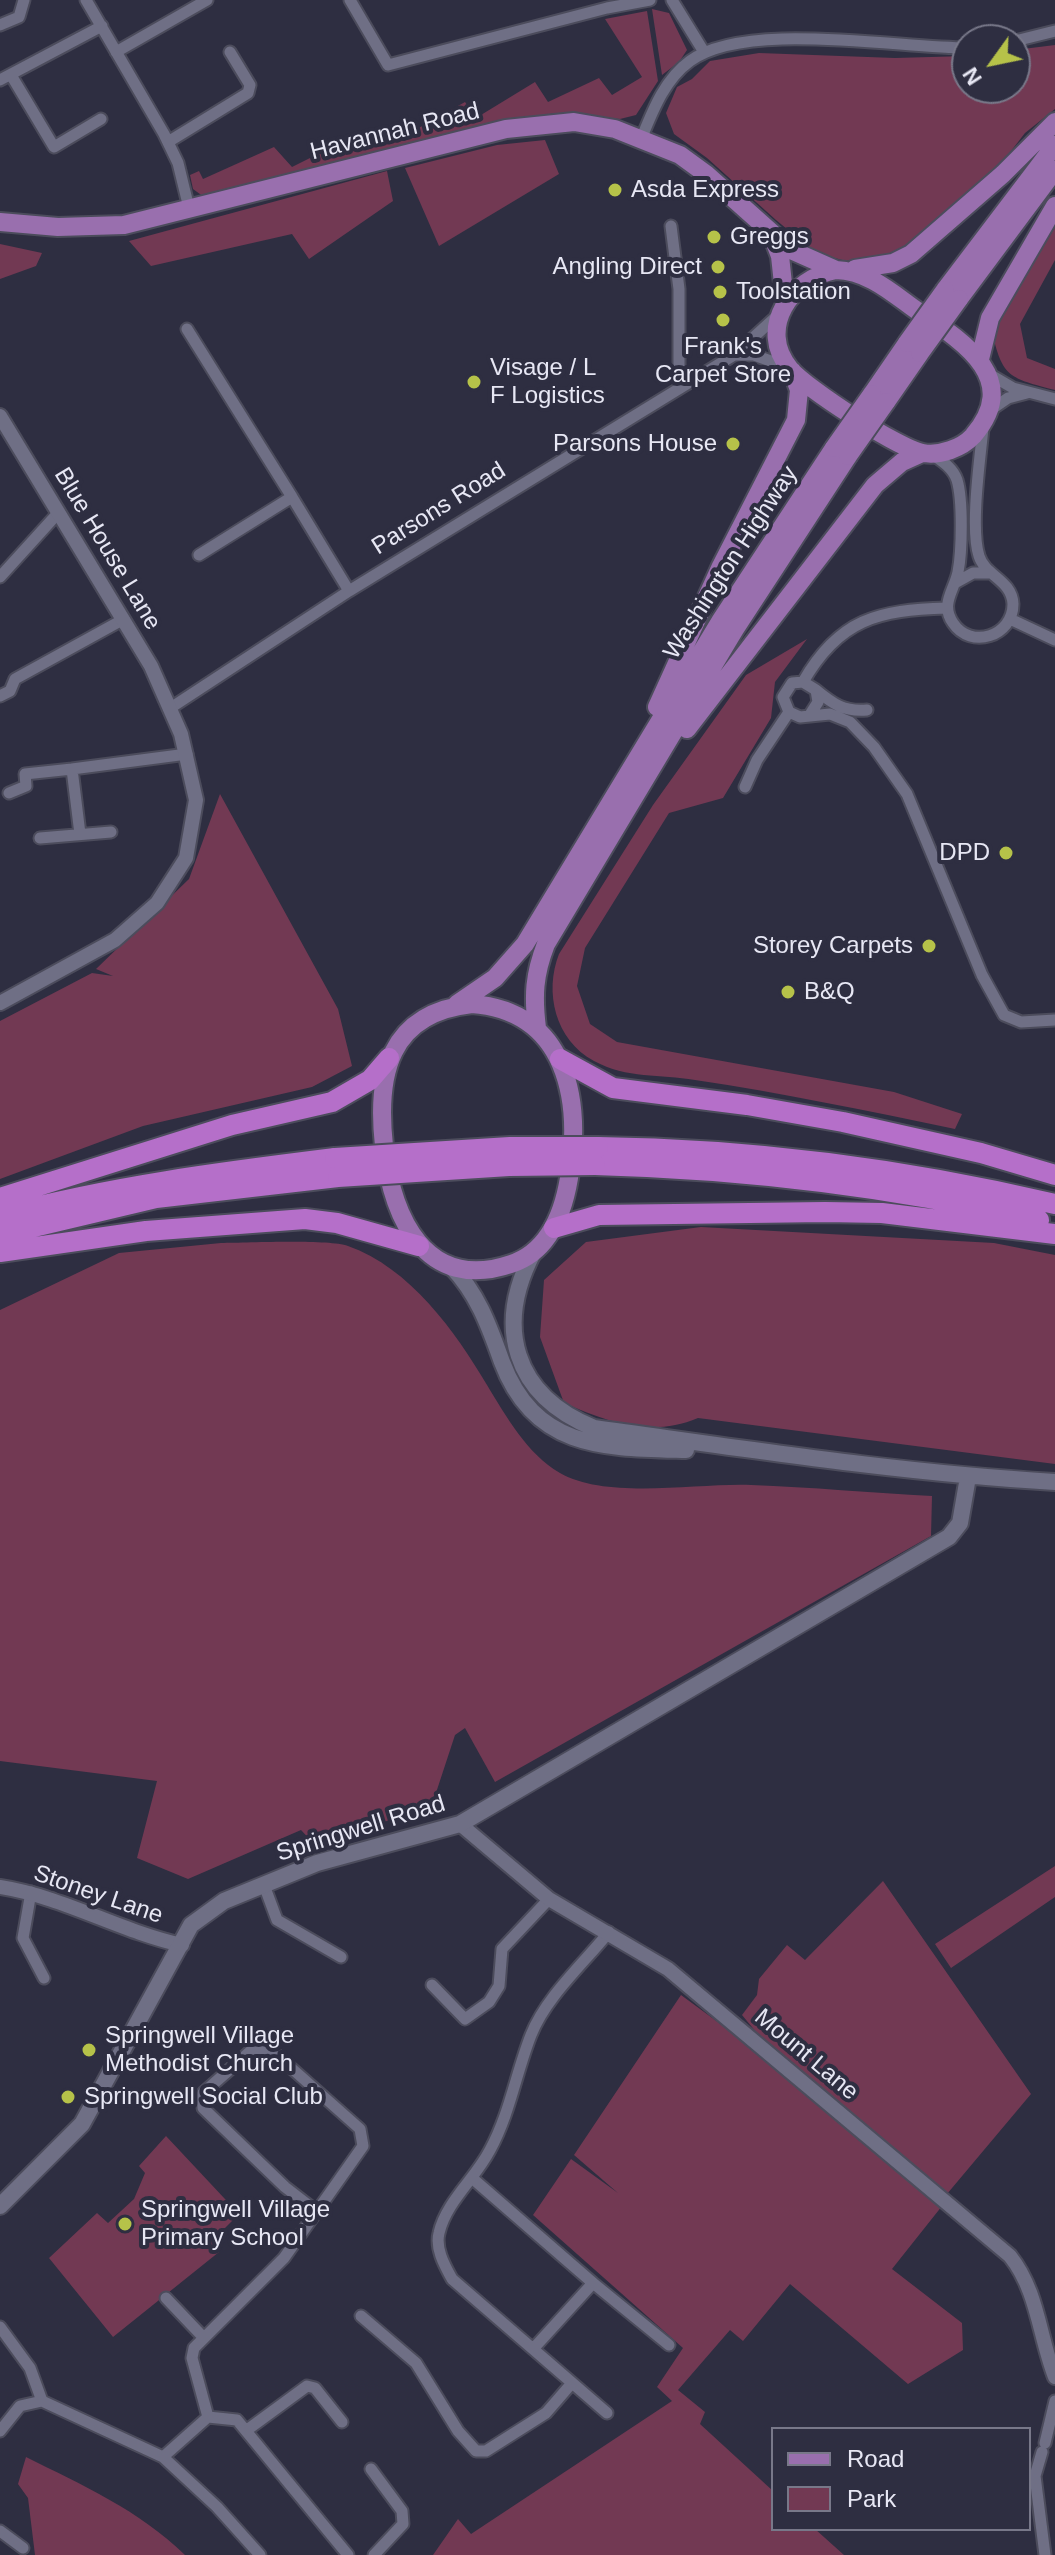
<!DOCTYPE html>
<style>
body{margin:0}
#map{position:relative;width:1055px;height:2555px;overflow:hidden;background:#2e2e41;font-family:Helvetica,sans-serif}
canvas{display:block}
.legend{position:absolute;left:771px;top:2427px;width:260px;height:104px;box-sizing:border-box;background:#2e2e41;border:2px solid #787889;margin:0;padding:10px 14px;list-style:none;font-size:24px;color:#e7e7f4}
.legend li{display:flex;align-items:center;gap:16px;height:40px}
.legend b{width:40px;border:2px solid #787889}
.north{position:absolute;left:951px;top:24px;width:80px;height:80px;box-sizing:border-box;background:#2e2e41;border:2px solid #787889;border-radius:50%;rotate:237deg;font-size:22px;font-weight:700;line-height:32px;text-align:center;color:#e7e7f4}
.north::after{content:'';display:block;margin:auto;width:28px;height:36px;background:#b6c249;clip-path:polygon(50% 0,100% 100%,50% 72%,0 100%)}
</style>
<div id="map">
<canvas width="1055" height="2555"></canvas>
<ul class="legend">
<li><b style="height:10px;background:#996fae"></b>Road</li>
<li><b style="height:22px;background:#723953"></b>Park</li>
</ul>
<div class="north">N</div>
</div>
<script>
const context = document.querySelector('canvas').getContext('2d');
context.lineJoin = 'round';
function paint(path, color) { context.fillStyle = color; context.fill(path, 'evenodd'); }
function stroke(path, color, width, dash) { context.strokeStyle = color; context.lineWidth = width; context.lineCap = dash ? 'butt' : 'round'; context.setLineDash(dash || []); context.stroke(path); }
function write(font, color, halo, rows, align = 'center') {
  context.font = font + ' Helvetica,sans-serif'; context.lineWidth = 8; context.setLineDash([]); context.textBaseline = 'middle'; context.strokeStyle = halo; context.fillStyle = color; for (const [text, x, y, turn = 0] of rows) {
    context.save(); context.translate(x, y); context.rotate((+turn || 0) * Math.PI / 180); context.textAlign = isNaN(turn) ? turn : align; if (halo) context.strokeText(text, 0, 0); context.fillText(text, 0, 0); context.restore();
  }
}
paint(new Path2D(`
 M652 9 669 13 687 50 679 62 662 75Z
 M647 11 658 81 636 115 620 119 556 113 511 120 204 197 193 189 190 175 199 171 203 179 274 147 292 167 328 149 333 153 378 127 390 144 465 102 476 118 535 82 548 102 599 78 612 95 642 77 605 19Z
 M1055 45V109L1025 133 994 173 964 202 895 255 846 261 816 253 776 220 707 158 674 134 666 113 677 87 692 79 710 61 759 53 895 58 967 56V88H1015V50Z
 M545 140 559 174 439 246 405 168 497 145Z
 M387 171 393 201 309 259 292 234 151 266 129 241Z
 M1055 227V260L1020 324 1027 358 1055 369V390C1010 378 1002 378 992 331Z
 M0 244 42 253 36 266 0 279Z
 M807 639 775 682 771 718 723 798 669 813 585 948 577 986 590 1024 617 1042 894 1092 962 1114 955 1129C869 1111 782 1093 695 1080 660 1074 627 1079 594 1061 555 1040 544 992 559 954L653 805 746 675Z
 M220 794 338 1009 352 1066 312 1087 143 1126 0 1179V1021L92 973 113 976 96 969 189 879Z
 M701 1227 994 1243 1055 1255V1464L698 1418C651 1438 608 1422 564 1403L540 1337 544 1280 586 1242Z
 M221 1243C248 1243 327 1239 348 1246 410 1268 455 1331 487 1385 506 1416 527 1454 560 1473 607 1500 696 1483 751 1485 811 1487 872 1493 932 1496L931 1536 495 1782 465 1728 455 1735 432 1805 316 1846 301 1830 188 1879 137 1858 157 1781 0 1761V1310L119 1253Z
 M1055 1866V1897L951 1968 935 1944Z
 M883 1881 1031 2094 947 2194 756 2032 742 2015 757 1995 759 1979 787 1945 805 1960Z
 M681 1995 839 2111 946 2201 892 2269 962 2323 963 2350 908 2384 790 2284 743 2341 730 2330 678 2390 705 2412 700 2424 773 2491V2529H815L844 2555H433L458 2519 471 2534 672 2401 657 2387 683 2348 533 2215 571 2159 618 2193 574 2155Z
 M166 2136 239 2214 218 2235 219 2252 113 2337 49 2258 97 2213 108 2223 134 2199 145 2173 139 2166Z
 M26 2457C82 2485 139 2510 185 2555H35L28 2498 18 2484Z`), '#723953');
const minor = new Path2D(`
 M86 0 164 134 178 163 189 208
 M350 0 388 65 607 8 650 0
 M672 0 704 52
 M0 25 19 17 24 0
 M1015 41 1055 31
 M116 52 207 0
 M11 75 54 147 101 119
 M0 80 102 26
 M642 137C653 110 665 79 690 61 745 20 898 48 967 48
 M168 142 248 93 250 85 230 52
 M671 226 679 289V371L682 387
 M187 329 292 497
 M735 355H754L787 367
 M989 374 1013 388 1055 399
 M989 411 1008 398 1027 393
 M932 454C942 461 953 468 957 480 963 500 962 551 958 572 954 591 940 604 953 623 971 650 1013 636 1013 604 1012 580 985 576 979 556 970 528 980 459 983 428
 M199 555 292 497 349 591
 M0 577 59 512
 M955 583 973 573H990
 M1010 619 1055 640
 M803 682C839 619 878 610 947 608
 M816 690C833 704 844 712 867 710
 M0 696 10 691 15 679 124 619
 M172 707 349 591 734 355 778 315
 M811 713 818 702 816 690 803 682 792 683 783 697 789 712 800 717 830 714 850 722 874 747 907 794 982 975 1004 1015 1021 1022 1055 1020
 M745 787 757 760 789 712
 M9 793 26 786 25 774 72 769
 M80 834 72 769 187 754
 M40 838 111 832
 M264 1885 277 1920 341 1957
 M31 1892 23 1938 44 1978
 M432 1985 465 2019 489 2002 499 1986 502 1949 549 1899
 M472 2178 593 2283
 M166 2298 204 2338
 M361 2316 416 2363 458 2431 476 2451H486L546 2413 572 2383
 M0 2327 30 2368 42 2401
 M533 2349 593 2283 669 2345
 M607 2413 452 2279C445 2266 435 2249 439 2233 446 2202 475 2179 490 2150 510 2113 516 2073 531 2035 546 1997 584 1963 609 1932
 M208 2417 192 2358 194 2348 284 2258 363 2146 360 2129 271 2050 253 2049 203 2093V2108L285 2187 316 2211
 M247 2430 307 2386 315 2388 342 2422
 M0 2431 20 2406 42 2401 163 2457 217 2507 260 2555
 M1045 2443 1055 2401
 M1042 2452 1035 2476 1045 2555
 M163 2457 208 2417 237 2420 348 2555
 M371 2469 402 2511 403 2524 374 2555
 M0 2531 23 2548`);
const tertiary = new Path2D(`
 M0 416 151 666 181 734 196 800 186 858 157 903 115 940 0 1003
 M460 1824 549 1899 668 1969 1010 2256C1038 2291 1039 2336 1055 2377
 M0 1887C64 1897 119 1931 182 1945`);
const secondary = new Path2D(`
 M534 1251C494 1326 513 1395 594 1428 747 1449 901 1473 1055 1482
 M451 1266C478 1294 489 1326 502 1362 535 1450 606 1448 686 1450
 M0 2206 82 2124 191 1925 224 1901 317 1863 460 1824 949 1537 960 1523 968 1477`);
const primary = new Path2D(`
 M0 222 58 227 124 225 506 129 574 122 615 129 680 155 706 174 791 250 836 270
 M772 235 780 256 785 302
 M855 269 893 263 911 254 1003 174 1055 122
 M836 270C868 271 891 292 916 310 959 339 1024 377 973 436 962 448 940 456 923 453 899 449 807 389 790 369 756 328 792 278 836 270Z
 M945 290 1055 145
 M959 299 1055 170
 M980 359 990 318 1055 206
 M872 394 907 343
 M886 402 920 353
 M657 707 721 566 796 420 799 390 792 371
 M687 729 875 485 902 462 922 453
 M457 1004 495 978 525 944 721 620 834 448
 M472 1004C567 1011 582 1100 569 1178 563 1214 548 1252 511 1264 425 1293 392 1217 384 1146 376 1074 389 1013 472 1004Z
 M537 1028C533 996 534 975 546 944L735 629 848 456`);
const motorway = new Path2D(`
 M560 1059 613 1088 747 1105 843 1122 981 1153 1055 1175
 M598 1147C752 1149 906 1169 1055 1204
 M595 1165C745 1169 893 1187 1039 1220
 M0 1198 232 1125 332 1102 370 1080 389 1058
 M0 1216C111 1186 222 1172 335 1158
 M554 1228 599 1215 825 1212 882 1213 1055 1234
 M0 1235 156 1198 338 1177
 M0 1252 146 1231 305 1219 337 1223 419 1246`);
stroke(minor, '#4c4c5c', 15);
stroke(tertiary, '#4c4c5c', 18);
stroke(secondary, '#4c4c5c', 20);
stroke(primary, '#4c4c5c', 22);
stroke(motorway, '#4c4c5c', 24);
stroke(minor, '#6f6f85', 11);
stroke(tertiary, '#6f6f85', 14);
stroke(secondary, '#6f6f85', 16);
stroke(primary, '#996fae', 18);
stroke(motorway, '#b56fc9', 20);
const primaryBridge = new Path2D(`
 M907 343 945 290
 M920 353 959 299
 M834 448 872 394
 M848 456 886 402`);
const motorwayBridge = new Path2D(`
 M335 1158 510 1147H598
 M338 1177 509 1166 595 1165`);
stroke(primaryBridge, '#4c4c5c', 22, []);
stroke(motorwayBridge, '#4c4c5c', 24, []);
stroke(primaryBridge, '#996fae', 18);
stroke(motorwayBridge, '#b56fc9', 20);
for (const [x, y, r, color] of [
 [615,190,8,"#b6c249"],
 [714,237,8,"#b6c249"],
 [718,267,8,"#b6c249"],
 [720,292,8,"#b6c249"],
 [723,320,8,"#b6c249"],
 [474,382,8,"#b6c249"],
 [733,444,8,"#b6c249"],
 [1006,853,8,"#b6c249"],
 [929,946,8,"#b6c249"],
 [788,992,8,"#b6c249"],
 [89,2050,8,"#b6c249"],
 [68,2097,8,"#b6c249"],
 [125,2224,8,"#b6c249"]
]) { const dot = new Path2D(); dot.arc(x, y, r, 0, 2 * Math.PI); context.fillStyle = color; context.fill(dot); stroke(dot, '#2e2e41', 3); }
write('24px', '#e7e7f4', '#2e2e41', [
 ["Havannah Road",395,132,-14],
 ["Parsons Road",439,509,-32],
 ["Blue House Lane",107,549,59],
 ["Washington Highway",731,563,-57],
 ["Springwell Road",361,1829,-17],
 ["Stoney Lane",98,1895,19],
 ["Mount Lane",806,2055,40]
]);
write('24px', '#e7e7f4', '#2e2e41', [
 ["Asda Express",631,190],
 ["Greggs",730,237],
 ["Angling Direct",702,267,"right"],
 ["Toolstation",736,292],
 ["Frank's",723,347,"center"],
 ["Carpet Store",723,375,"center"],
 ["Visage / L",490,368],
 ["F Logistics",490,396],
 ["Parsons House",717,444,"right"],
 ["DPD",990,853,"right"],
 ["Storey Carpets",913,946,"right"],
 ["B&Q",804,992],
 ["Springwell Village",105,2036],
 ["Methodist Church",105,2064],
 ["Springwell Social Club",84,2097],
 ["Springwell Village",141,2210],
 ["Primary School",141,2238]
], 'left');
</script>
